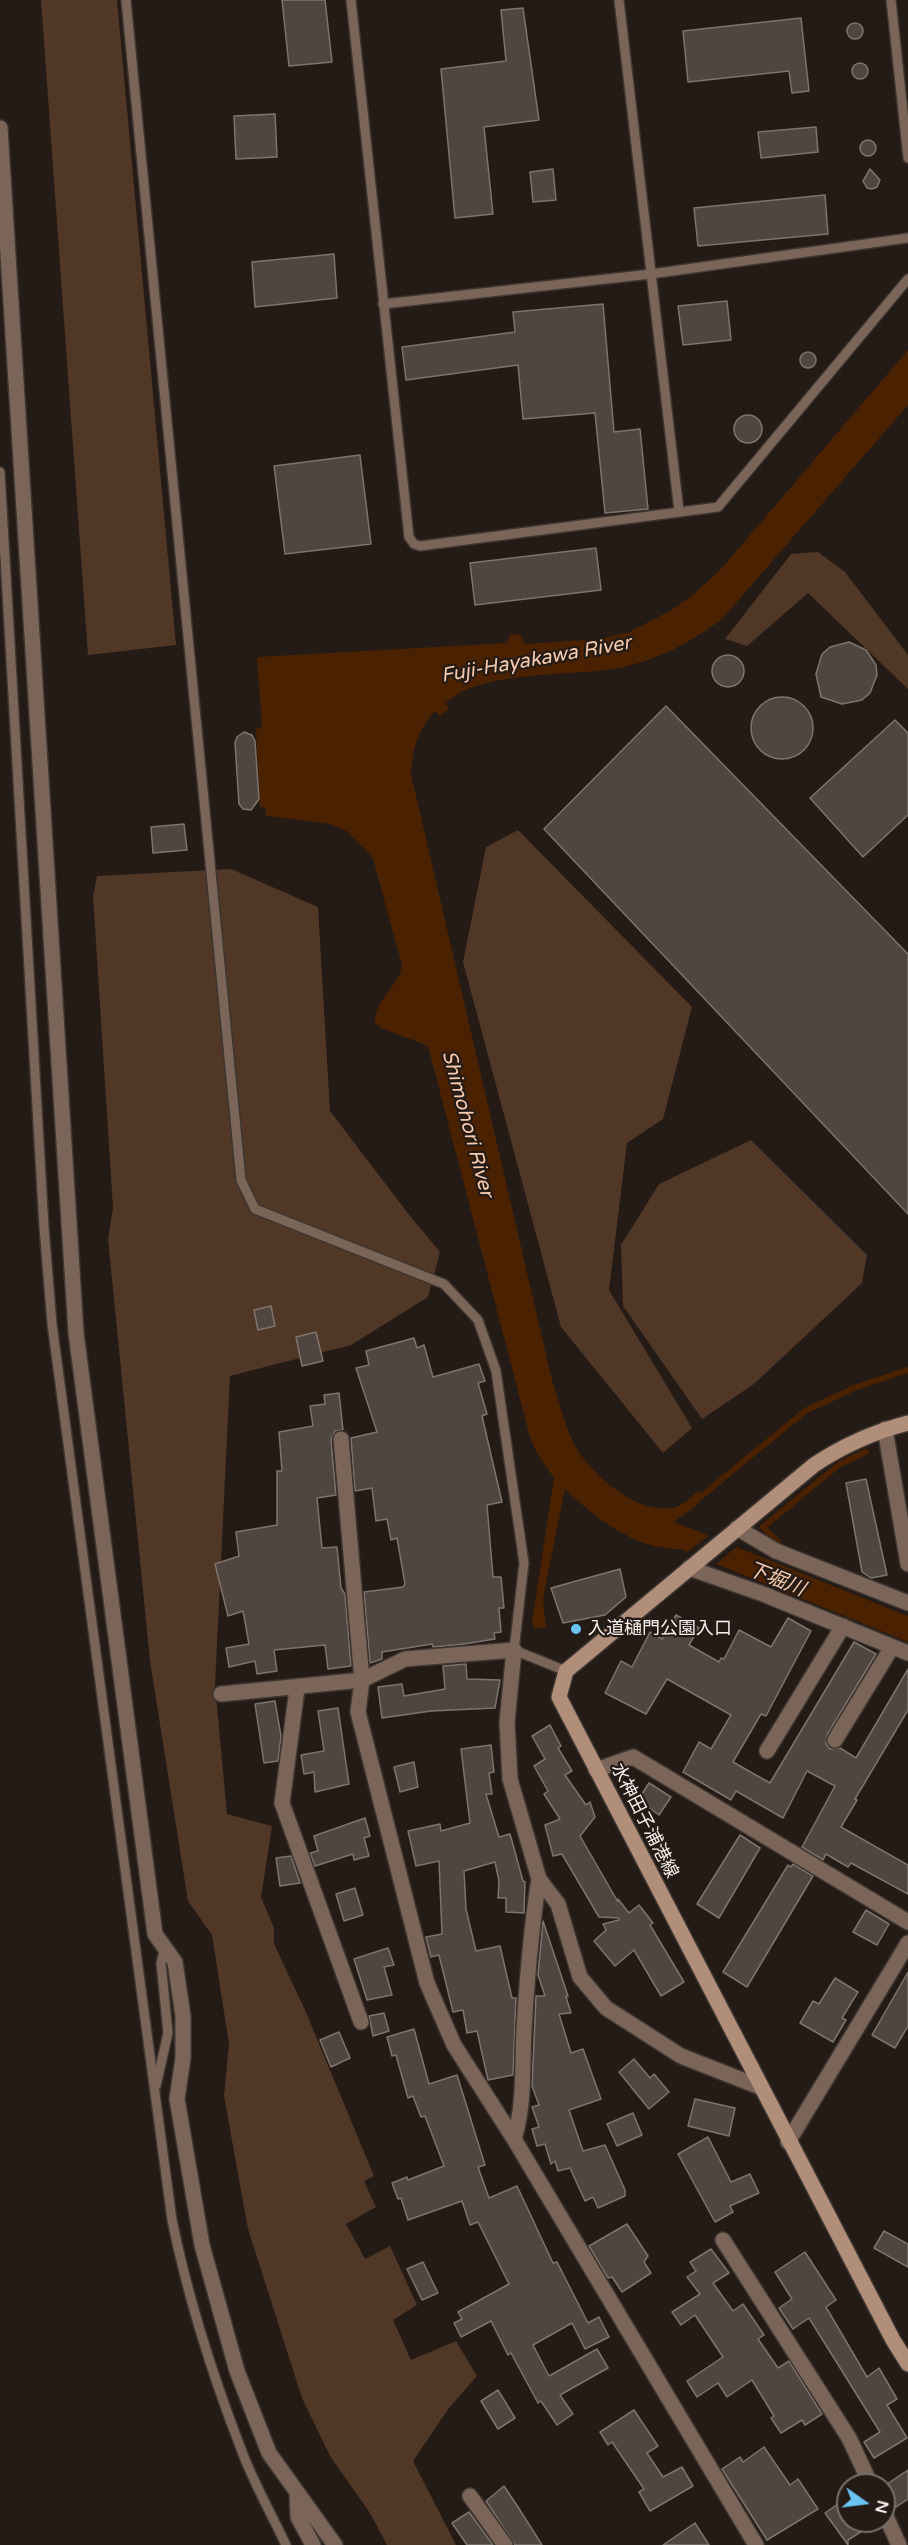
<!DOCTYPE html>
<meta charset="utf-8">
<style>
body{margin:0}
#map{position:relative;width:908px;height:2545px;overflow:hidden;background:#241b16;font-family:"Varela Round",sans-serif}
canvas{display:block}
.north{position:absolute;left:836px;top:2473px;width:60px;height:60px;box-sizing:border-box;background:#241b16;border:2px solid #78706c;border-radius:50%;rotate:104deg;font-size:16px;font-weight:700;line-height:24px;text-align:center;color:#f6f0ec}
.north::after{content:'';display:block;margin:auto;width:21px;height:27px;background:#6bc3f2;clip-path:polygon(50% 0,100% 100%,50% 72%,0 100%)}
</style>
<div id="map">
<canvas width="908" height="2545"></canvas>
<div class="north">N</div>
</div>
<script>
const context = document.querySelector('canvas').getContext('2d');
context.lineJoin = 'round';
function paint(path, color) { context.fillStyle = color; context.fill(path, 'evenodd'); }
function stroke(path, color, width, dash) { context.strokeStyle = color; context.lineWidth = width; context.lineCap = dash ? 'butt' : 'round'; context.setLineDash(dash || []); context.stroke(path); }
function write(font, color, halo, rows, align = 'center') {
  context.font = font + ' "Varela Round","Noto Sans JP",sans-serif'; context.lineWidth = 4.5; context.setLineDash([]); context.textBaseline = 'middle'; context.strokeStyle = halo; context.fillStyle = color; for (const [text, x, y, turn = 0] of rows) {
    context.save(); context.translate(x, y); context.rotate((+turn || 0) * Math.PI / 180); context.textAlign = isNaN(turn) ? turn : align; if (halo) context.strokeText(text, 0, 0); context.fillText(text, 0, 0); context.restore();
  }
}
paint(new Path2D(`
 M41 0H117L176 645 88 655Z
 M818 552 845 572 908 655V689L808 593 747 646 725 639 791 554Z
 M518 830 692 1007 663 1119 627 1143 609 1290 692 1428 663 1453 561 1327 463 962 486 847Z
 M231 869 318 907 330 1111 410 1216 440 1252 428 1297 351 1345 230 1376 215 1685 227 1814 272 1826 261 1897 274 1928V1944L305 2010 374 2176 364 2181 376 2207 346 2224 365 2259 390 2246 417 2305 393 2320 411 2360 456 2341 477 2376 449 2408 413 2461 456 2545H387L370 2513 330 2456 302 2398 248 2229 224 2096 229 2044 212 1935 188 1901 150 1661 108 1239 113 1208 93 896 97 876Z
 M751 1140 867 1255 862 1283 754 1384 702 1419 623 1306 621 1245 659 1184Z`), '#513726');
paint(new Path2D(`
 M908 350V405L722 619C694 640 662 658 628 666 580 678 482 668 446 703L449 709 440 716 435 711C418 730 412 749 411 774L552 1380C559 1400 564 1423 573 1442 589 1473 635 1514 673 1508 682 1506 692 1496 700 1490L696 1506 674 1522 908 1616V1642L680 1549C636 1550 595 1518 565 1489L543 1599 546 1627 534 1629 532 1622 554 1478 537 1454 530 1437 428 1046 381 1028 375 1023C374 998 399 988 402 965L373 859 366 850 346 831 330 824 266 816 265 807H260L256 729 262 728 257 657 507 643 510 635 520 634 525 644 600 639 629 632 670 611 694 594 721 569Z`), '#4a2201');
paint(new Path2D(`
 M711 1534 739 1545 714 1566 685 1554Z`), '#241b16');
stroke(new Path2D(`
 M692 1504 805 1411 854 1388 908 1370
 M778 1542 763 1527 840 1464 866 1452`), '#4a2201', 6);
const building = new Path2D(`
 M282 0H325L332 62 289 66Z
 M523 8 539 120 484 127 493 214 455 218 441 69 506 61 501 10Z
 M801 18 809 91 792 93 789 71 688 82 683 31Z
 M847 31a8 8 0 1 1 16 0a8 8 0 1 1-16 0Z
 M852 71a8 8 0 1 1 16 0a8 8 0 1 1-16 0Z
 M275 114 277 157 236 159 234 116Z
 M816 127 818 152 761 158 758 132Z
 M860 148a8 8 0 1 1 16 0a8 8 0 1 1-16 0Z
 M553 169 556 200 533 202 530 172Z
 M870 169 880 180 877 187 872 189 867 188 863 181Z
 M825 195 828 234 698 246 694 208Z
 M334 254 337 298 255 307 252 262Z
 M727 301 731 340 683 345 678 306Z
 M603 304 614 432 640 429 648 509 605 513 595 413 523 419 518 365 406 380 402 347 515 332 513 312Z
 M800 360a8 8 0 1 1 16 0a8 8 0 1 1-16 0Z
 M734 429a14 14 0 1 1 28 0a14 14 0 1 1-28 0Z
 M360 455 371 544 285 554 274 466Z
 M596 548 601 590 475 605 470 563Z
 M849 642 866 650 876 665 877 675 870 693 862 700 842 704 821 697 816 674 822 654 830 647Z
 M712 671a16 16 0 1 1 32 0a16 16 0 1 1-32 0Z
 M751 728a31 31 0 1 1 62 0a31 31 0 1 1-62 0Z
 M666 706 908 954V1214L544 829Z
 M895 720 908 733V815L863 857 810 798Z
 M244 732 252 735 255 741 259 799 251 810 243 809 239 804 235 743 237 737Z
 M184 824 187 850 153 853 151 827Z
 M271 1306 275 1326 258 1330 254 1310Z
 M316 1332 323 1361 302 1366 296 1337Z
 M414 1338 417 1348 424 1345 433 1377 479 1364 485 1381 478 1383 487 1414 482 1416 502 1502 487 1505 493 1577H501L504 1608H499L501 1632 494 1633 495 1639 464 1644 433 1647 432 1644 382 1652V1659L370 1663 364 1592 403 1587 405 1584 397 1538 391 1540 387 1519 376 1521 372 1488 355 1491 351 1438 377 1432 356 1368 369 1365 366 1351Z
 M339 1393 343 1430 335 1431 331 1440 336 1495 317 1498 322 1548 337 1547 341 1588 345 1594 351 1666 328 1669 325 1645 274 1650 277 1671 257 1674 255 1661 229 1667 226 1648 249 1644 243 1611 228 1616 215 1564 239 1556 236 1532 277 1525V1471H282L279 1432 313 1426 310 1406 325 1404 324 1395Z
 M866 1479 887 1575 871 1578 862 1572 846 1483Z
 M620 1569 626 1597 605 1615 563 1623 551 1588Z
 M676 1615 699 1628 689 1645 719 1662 721 1658 724 1659 739 1630 771 1647 788 1618 811 1631 766 1716 761 1714 733 1762 770 1783 854 1642 876 1654 827 1735 826 1744 830 1749 840 1748 856 1758 908 1669V1710L855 1799 857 1800 841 1827 908 1865V1894L851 1863 848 1867 826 1854 823 1860 802 1847 835 1786 807 1771 783 1818 736 1791 731 1800 683 1772 699 1742 711 1749 731 1715 667 1679 646 1714 605 1693 621 1661 632 1667 650 1632 662 1639Z
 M466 1664 467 1679 500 1680 495 1708 431 1711 382 1718 378 1687 402 1684 404 1696 445 1689 443 1666Z
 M275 1701 281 1736 278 1761 264 1763 255 1704Z
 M338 1708 349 1784 315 1792 314 1772 304 1774 301 1755 324 1751 318 1711Z
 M550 1725 561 1746 558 1748 572 1771 565 1775 586 1805 590 1802 595 1817 580 1836 618 1902V1899L629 1913 639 1905 653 1923 650 1925 684 1982 661 1996 634 1950 615 1966 594 1941 606 1930 603 1924 619 1920V1918L599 1917 562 1854 553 1856 545 1825 560 1819 544 1794 548 1791 534 1766 545 1759 532 1736Z
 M491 1745 494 1772 489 1773 492 1794H486L499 1837 510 1834 523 1881 525 1882 524 1913 506 1912V1898H498L499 1881 495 1862 464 1871 466 1909 476 1951 500 1946 512 1998H516L513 2075 488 2080 477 2031 467 2033 463 2010 453 2012 439 1955 431 1957 426 1937 442 1934 439 1861 416 1866 408 1831 440 1824 441 1831 470 1823 461 1749Z
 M414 1762 418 1787 400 1792 394 1767Z
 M649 1783 671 1797 659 1815 638 1800Z
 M365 1818 370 1836 364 1838 369 1856 354 1860 353 1854 315 1866 310 1853 318 1851 314 1836Z
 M740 1835 760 1848 719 1918 697 1904Z
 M291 1856 300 1883 280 1886 276 1858Z
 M793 1864 813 1876 747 1987 723 1972 788 1865 791 1867Z
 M355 1888 363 1915 344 1921 336 1894Z
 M866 1910 889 1924 877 1945 853 1932Z
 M543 1921 568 1996 566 1997 571 2013 559 2014 571 2053 583 2049 601 2099 569 2110 583 2151 605 2145 625 2190V2196L598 2208 593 2197 585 2201 570 2168 558 2171 555 2161 551 2164 545 2144 537 2146 532 2129 539 2127 532 2107 539 2105 532 2086 536 1996H545L538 1975Z
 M388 1948 394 1965 384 1967 392 1995 367 2000 354 1959Z
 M908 1972V2026L895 2048 872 2035Z
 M835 1978 858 1992 842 2018 846 2020 833 2042 800 2023 813 2001 819 2004Z
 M384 2013 389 2031 373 2036 369 2016Z
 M414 2029 429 2084 457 2075 485 2165 478 2167 489 2198 517 2186 553 2263 557 2262 588 2323 599 2317 609 2337 585 2349 572 2323 533 2345 549 2376 597 2349 608 2368 560 2395 573 2414 557 2425 541 2401 538 2403 511 2353 508 2355 491 2321 461 2337 454 2323 462 2319 458 2312 509 2284 478 2222 470 2225 462 2201 408 2220 401 2198 398 2199 392 2183 407 2177 408 2180 444 2166 425 2116 421 2117 413 2096 408 2098 396 2055 392 2056 387 2037Z
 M339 2032 350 2058 331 2067 320 2040Z
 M634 2059 650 2078 654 2074 669 2092 649 2109 619 2072Z
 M695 2099 735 2108 729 2136 688 2126Z
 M633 2113 642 2135 617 2146 607 2124Z
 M708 2137 731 2182 750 2174 759 2193 730 2206 733 2212 715 2222 678 2154Z
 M627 2224 648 2256 644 2262 651 2273 622 2292 612 2277 608 2278 589 2246Z
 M884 2231 908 2244V2267L874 2248Z
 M711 2249 729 2273 713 2283 733 2311 743 2304 764 2335 758 2339 778 2368 789 2361 822 2414 805 2425 802 2420 781 2433 771 2418 774 2416 752 2380 727 2397 718 2383 697 2397 687 2381 723 2357 695 2315 681 2325 672 2312 700 2294 687 2277 696 2271 690 2262Z
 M805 2252 836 2300 826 2307 867 2377 879 2368 897 2399 887 2405 907 2438 874 2458 864 2442 880 2432 809 2318 793 2329 779 2308 792 2299 775 2272Z
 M423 2262 438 2293 422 2300 407 2269Z
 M498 2390 515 2418 498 2429 481 2401Z
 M634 2410 658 2446 647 2453 663 2477 682 2467 693 2486 650 2511 639 2492 644 2489 612 2442 608 2445 600 2432Z
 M764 2447 790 2485 798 2479 818 2509 767 2540 722 2469 740 2457 743 2462Z
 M908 2470V2499L896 2507 884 2486Z
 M504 2486 518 2507 542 2545H515L486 2501Z
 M848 2497V2521H878L848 2540V2545L825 2513Z
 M469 2512 493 2545H467L452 2523Z
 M695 2523 709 2545H663Z`);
paint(building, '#504640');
stroke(building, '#7f746d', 1.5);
const lane = new Path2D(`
 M126 0 241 1180 255 1209 444 1284 478 1320 496 1371 524 1563 514 1650 566 1671
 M351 0 409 537 414 544 420 546 718 507 908 279
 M619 0 679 511
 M891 0 908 158
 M383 304 651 274 908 238
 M0 472 44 1227 52 1324 172 2220C188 2298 212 2374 241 2449 253 2482 271 2513 286 2545
 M156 2086 168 2033 161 1963 165 1947`);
const street = new Path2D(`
 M0 128 76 1333 155 1934 175 1962 183 2016V2058L177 2099 202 2245 237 2371 269 2453 335 2545
 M885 1429 908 1564
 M341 1439 362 1680 358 1712 427 1983 454 2045 514 2139 756 2545
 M737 1528 776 1551 908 1603
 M689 1568 763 1594 908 1653
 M297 1689 282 1803 361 2022
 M221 1694 362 1680 405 1659 514 1650 507 1722 510 1779 539 1879 558 1904 580 1977 606 2008 681 2056 760 2087
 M835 1740 892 1647
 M767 1751 843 1626
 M596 1770 633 1757 908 1922
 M514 2139C525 2103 522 2067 524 2030 527 1979 531 1929 539 1879
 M788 2142 908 1943
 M723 2240 849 2438 871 2485
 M297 2492 298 2517 313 2545
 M470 2496 505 2545
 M884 2512 899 2545`);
const secondary = new Path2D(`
 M908 1423C873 1432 844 1445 814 1465L566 1671 559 1697 893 2340 908 2364`);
stroke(lane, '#3d3530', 12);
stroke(street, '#3d3530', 18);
stroke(secondary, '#3d3530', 18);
stroke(lane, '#7a6558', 9);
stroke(street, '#7a6558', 15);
stroke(secondary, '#b08e79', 15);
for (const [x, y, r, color] of [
 [576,1629,6,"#6bc3f2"]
]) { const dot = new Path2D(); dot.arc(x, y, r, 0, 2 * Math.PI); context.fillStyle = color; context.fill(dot); stroke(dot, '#241b16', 2); }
write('18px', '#f6f0ec', '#241b16', [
 ["入道樋門公園入口",588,1629]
], 'left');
write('18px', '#f6f0ec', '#241b16', [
 ["水神田子浦港線",644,1821,63]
]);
write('italic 20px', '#f7caae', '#241b16', [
 ["Fuji-Hayakawa River",536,660,-10],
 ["Shimohori River",467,1124,75],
 ["下堀川",776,1580,22]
]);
</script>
